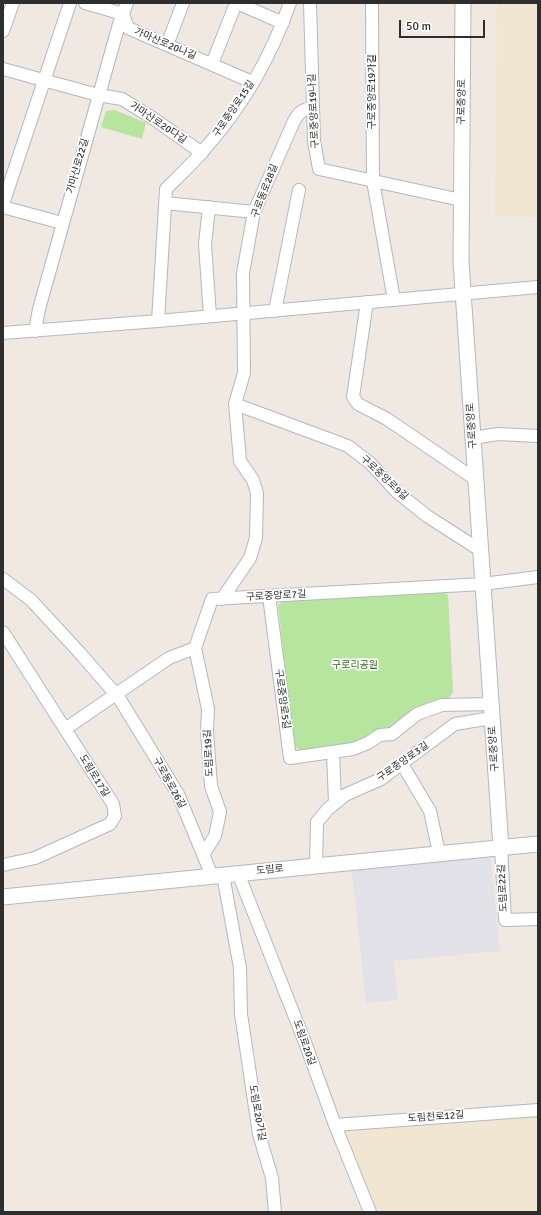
<!DOCTYPE html>
<meta charset="utf-8">
<style>
body{margin:0}
#map{position:relative;width:541px;height:1215px;overflow:hidden;background:#efe9e1;font-family:Signika,sans-serif}
canvas{display:block}
.frame{position:absolute;inset:0;border:4px solid #2e2e2e;pointer-events:none}
.scale{position:absolute;left:399px;top:20px;width:86px;height:18px;box-sizing:border-box;border:2px solid #2e2e2e;border-top:0;padding-left:5px;font-size:12px;line-height:14px;white-space:nowrap;color:#2e2e2e;-webkit-text-stroke:3px #fff;paint-order:stroke}
</style>
<div id="map">
<canvas width="541" height="1215"></canvas>
<div class="frame"></div>
<div class="scale">50 m</div>
</div>
<script>
const context = document.querySelector('canvas').getContext('2d');
context.lineJoin = 'round';
function paint(path, color) { context.fillStyle = color; context.fill(path, 'evenodd'); }
function stroke(path, color, width, dash) { context.strokeStyle = color; context.lineWidth = width; context.lineCap = dash ? 'butt' : 'round'; context.setLineDash(dash || []); context.stroke(path); }
function write(font, color, halo, rows, align = 'center') {
  context.font = font + ' Signika,"Noto Sans KR",sans-serif'; context.lineWidth = 3.5; context.setLineDash([]); context.textBaseline = 'middle'; context.strokeStyle = halo; context.fillStyle = color; for (const [text, x, y, turn = 0] of rows) {
    context.save(); context.translate(x, y); context.rotate((+turn || 0) * Math.PI / 180); context.textAlign = isNaN(turn) ? turn : align; if (halo) context.strokeText(text, 0, 0); context.fillText(text, 0, 0); context.restore();
  }
}
paint(new Path2D(`
 M490 851 500 951 394 961 398 1000 366 1003 351 865Z`), '#e3e1e8');
paint(new Path2D(`
 M497 3H538V217L495 216Z
 M538 1116V1212H377L346 1131Z`), '#f0e6d1');
paint(new Path2D(`
 M115 110 146 123 142 139 101 127 106 111Z
 M443 592 448 595 453 692 449 698 440 699 414 711 389 730 350 745 301 751 294 746 278 605 284 600Z`), '#b6e59e');
const minor = new Path2D(`
 M85 3 123 14 128 28 252 82
 M237 3 283 23
 M310 3 314 141 319 169 461 200
 M372 3 373 181 394 300
 M3 31 13 3
 M167 45 183 3
 M212 64 236 3
 M3 69 98 95 122 99 154 119 202 153
 M165 203 254 212
 M3 204 70 3
 M3 207 62 223
 M209 207 205 244 210 316
 M367 302 353 397 358 404 387 419 475 479
 M275 311 299 190
 M158 321 166 189C178 177 191 165 202 152 241 109 271 57 290 3
 M35 331 39 309 119 24 127 3
 M3 333 158 321 538 287
 M235 404 348 446 370 463 397 492 427 516 480 550
 M473 438 498 434 538 436
 M3 579 31 600 79 652 119 698 178 794 212 876
 M269 596 290 758 353 749 368 743 380 735 392 734 417 714 442 705 491 704
 M222 599 250 558 256 538 257 493 253 480 240 461 235 404 244 373 243 273 254 212 294 121C299 112 303 109 313 108
 M3 632 113 804 115 816 110 824 35 858 3 865
 M195 648 208 709 207 731 211 786 220 812 215 836 203 855
 M65 729 169 658 195 648 212 599 483 584 538 577
 M333 752 335 803
 M402 764 430 811 439 853
 M501 848 505 920 538 919
 M316 866 317 822 328 809 345 795 381 779 455 724 492 718
 M238 873 306 1045 335 1125 370 1212
 M223 875 240 968 241 1014 259 1134 272 1178 275 1212
 M335 1125 538 1110`);
const tertiary = new Path2D(`
 M463 3 461 262 501 848
 M3 897 538 844`);
stroke(minor, '#b4b7c1', 14);
stroke(tertiary, '#b4b7c1', 17);
stroke(minor, '#fff', 12);
stroke(tertiary, '#fff', 15);
write('10px', '#2e2e2e', '#fff', [
 ["가마산로20나길",165,44,23],
 ["구로중앙로19가길",372,92,-90],
 ["구로중앙로",462,102,-89],
 ["구로중앙로15길",234,109,-56],
 ["구로중앙로19나길",314,111,-93],
 ["가마산로20다길",158,123,34],
 ["가마산로22길",78,166,-74],
 ["구로동로28길",265,191,-69],
 ["구로중앙로",472,426,-94],
 ["구로중앙로9길",384,478,43],
 ["구로중앙로7길",276,596,-3],
 ["구로중앙로5길",282,699,82],
 ["구로중앙로",494,749,-94],
 ["도림로19길",209,753,-93],
 ["구로중앙로3길",403,762,-35],
 ["도림로17길",94,776,58],
 ["구로동로26길",169,783,61],
 ["도림로",270,870,-6],
 ["도림로22길",503,888,-93],
 ["도림로20길",304,1043,70],
 ["도림로20가길",257,1113,80],
 ["도림천로12길",436,1117,-4]
]);
write('10px', '#2c6e1b', '#fff', [
 ["구로리공원",355,665]
]);
</script>
